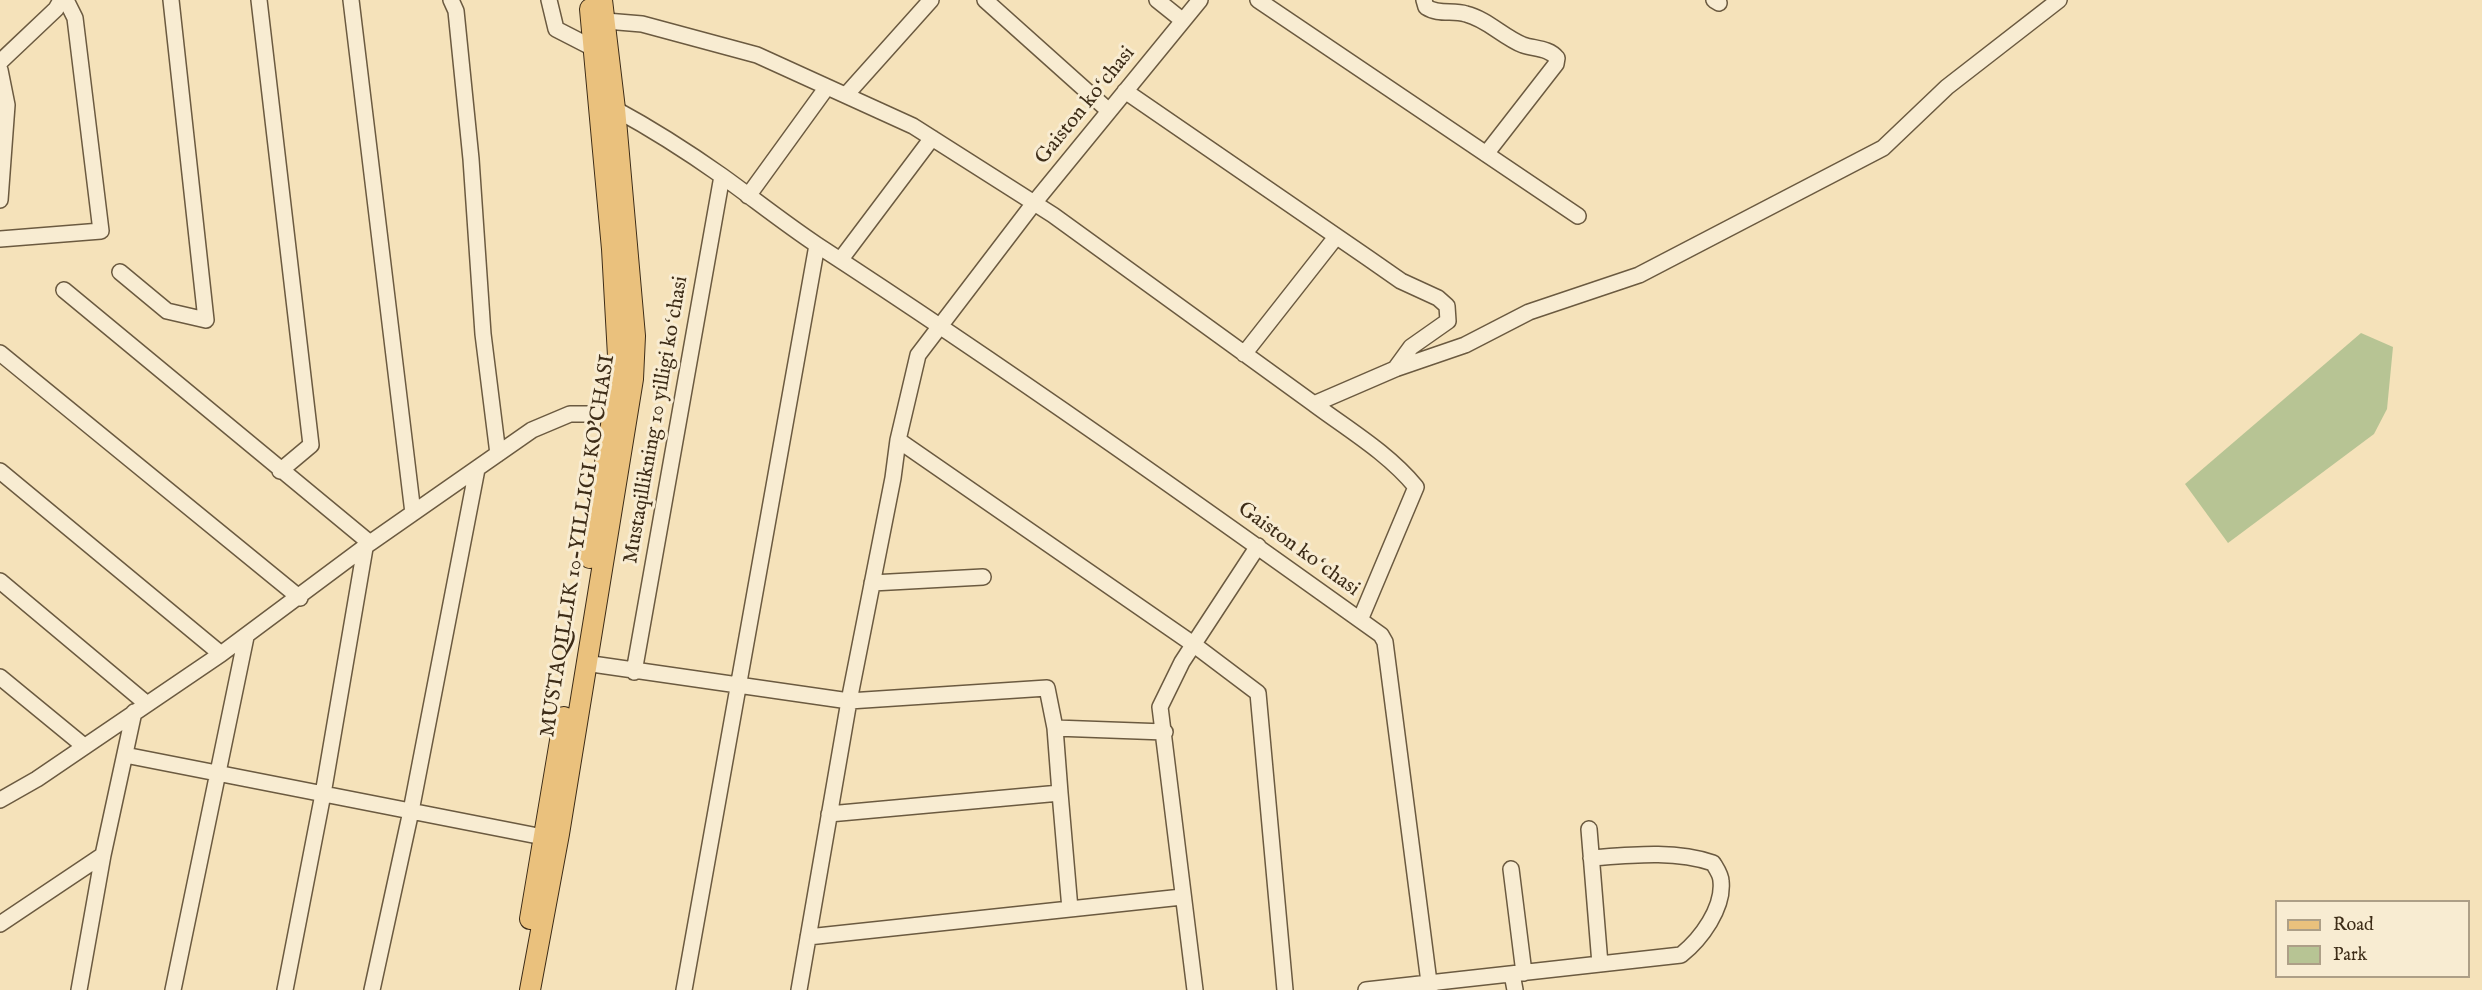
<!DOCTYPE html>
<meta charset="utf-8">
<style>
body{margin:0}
#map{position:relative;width:2482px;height:990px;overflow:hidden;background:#f5e2ba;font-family:"IM FELL English",serif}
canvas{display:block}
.legend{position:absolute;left:2275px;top:900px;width:195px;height:78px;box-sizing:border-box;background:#f8ecd2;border:2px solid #ad9f87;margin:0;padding:8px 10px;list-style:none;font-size:18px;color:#3d2c17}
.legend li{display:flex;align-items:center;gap:12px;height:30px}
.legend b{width:30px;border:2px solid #ad9f87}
</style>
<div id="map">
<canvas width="2482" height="990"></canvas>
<ul class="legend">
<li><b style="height:8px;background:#eac17d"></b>Road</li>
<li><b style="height:16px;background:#b7c494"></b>Park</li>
</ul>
</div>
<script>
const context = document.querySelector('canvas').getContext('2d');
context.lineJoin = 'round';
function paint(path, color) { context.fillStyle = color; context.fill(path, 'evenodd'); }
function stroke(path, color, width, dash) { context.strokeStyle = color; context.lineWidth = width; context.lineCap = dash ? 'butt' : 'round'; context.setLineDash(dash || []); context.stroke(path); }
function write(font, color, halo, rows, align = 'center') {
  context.font = font + ' "IM FELL English",serif'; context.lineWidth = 6; context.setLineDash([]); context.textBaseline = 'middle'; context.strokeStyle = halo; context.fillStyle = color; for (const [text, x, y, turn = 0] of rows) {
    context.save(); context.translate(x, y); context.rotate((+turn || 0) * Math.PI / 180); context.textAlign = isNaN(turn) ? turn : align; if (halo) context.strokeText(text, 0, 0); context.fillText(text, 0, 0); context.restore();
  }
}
paint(new Path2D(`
 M2361 333 2393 347 2387 409 2374 434 2228 543 2185 484Z`), '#b7c494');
const minor = new Path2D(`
 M259 0 311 445 280 471
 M351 0 413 513
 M451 0 456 11 471 159 483 334 498 454
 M549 0 556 29 593 48
 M985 0 1109 111
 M1157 0 1182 20
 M1258 0 1578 216
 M1424 0 1426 7C1438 15 1453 10 1466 14 1487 19 1503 37 1523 45 1535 49 1549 48 1557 58L1556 64 1486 154
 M1714 0 1719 3
 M594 20 642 24 757 55 913 126 1053 215 1314 404 1395 369 1465 345 1529 312 1639 275 1883 148 1947 87 2059 0
 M0 62 56 9 61 0
 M0 70 7 105 0 200
 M1125 91 1368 258 1401 281 1438 298 1447 306 1448 321 1411 347 1395 369
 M846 95 931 0
 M615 109C652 129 688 152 722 176 754 199 784 223 817 245 1008 369 1195 502 1381 635L1385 642 1430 990
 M748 196 827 87
 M0 239 101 231 75 18 66 0
 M841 259 932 138
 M120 272 167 311 206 320 171 0
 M64 290 370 543
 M0 353 300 598
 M1244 354 1336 237
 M1314 404C1349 430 1388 453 1416 487L1360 620
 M898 440 1193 644 1258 693 1285 990
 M0 471 221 654
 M0 581 147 704
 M872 583 983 577
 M585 663 849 701 893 478 898 440 918 355 1034 203 1200 0
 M634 672 722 176
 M0 677 84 746
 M125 755 543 837
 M1060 793 1055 728 1165 732
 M0 800 37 779 221 654 370 543 532 430 570 414H612
 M829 814 1060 793 1070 909
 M1589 829 1600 964
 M1511 869 1524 973
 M0 924 103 855
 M808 937 1182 897
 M1512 974 1515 990
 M79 990 103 855 134 712
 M173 990 246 637
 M285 990 323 794 365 548
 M372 990 411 811 477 469
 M684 990 817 245
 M799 990 849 701 1047 688 1055 728
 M1195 990 1160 707 1182 662 1258 546
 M1366 990 1681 955C1701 939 1724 908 1721 881 1721 875 1716 868 1713 863 1675 850 1631 855 1591 858`);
const major = new Path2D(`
 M590 9 612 249 619 374 590 558
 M530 919 564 717
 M530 990 559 834 633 379 635 336 615 109 602 0`);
stroke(minor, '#6b5a40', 18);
stroke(major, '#3d2c17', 22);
stroke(minor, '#f8ecd2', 15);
stroke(major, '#eac17d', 20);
write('21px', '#3d2c17', '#f8ecd2', [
 ["Gaiston koʻchasi",1086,106,-51],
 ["Mustaqillikning 10 yilligi koʻchasi",657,420,-80],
 ["MUSTAQILLIK 10-YILLIGI KO'CHASI",579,546,-81],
 ["Gaiston koʻchasi",1298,550,36]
]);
</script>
